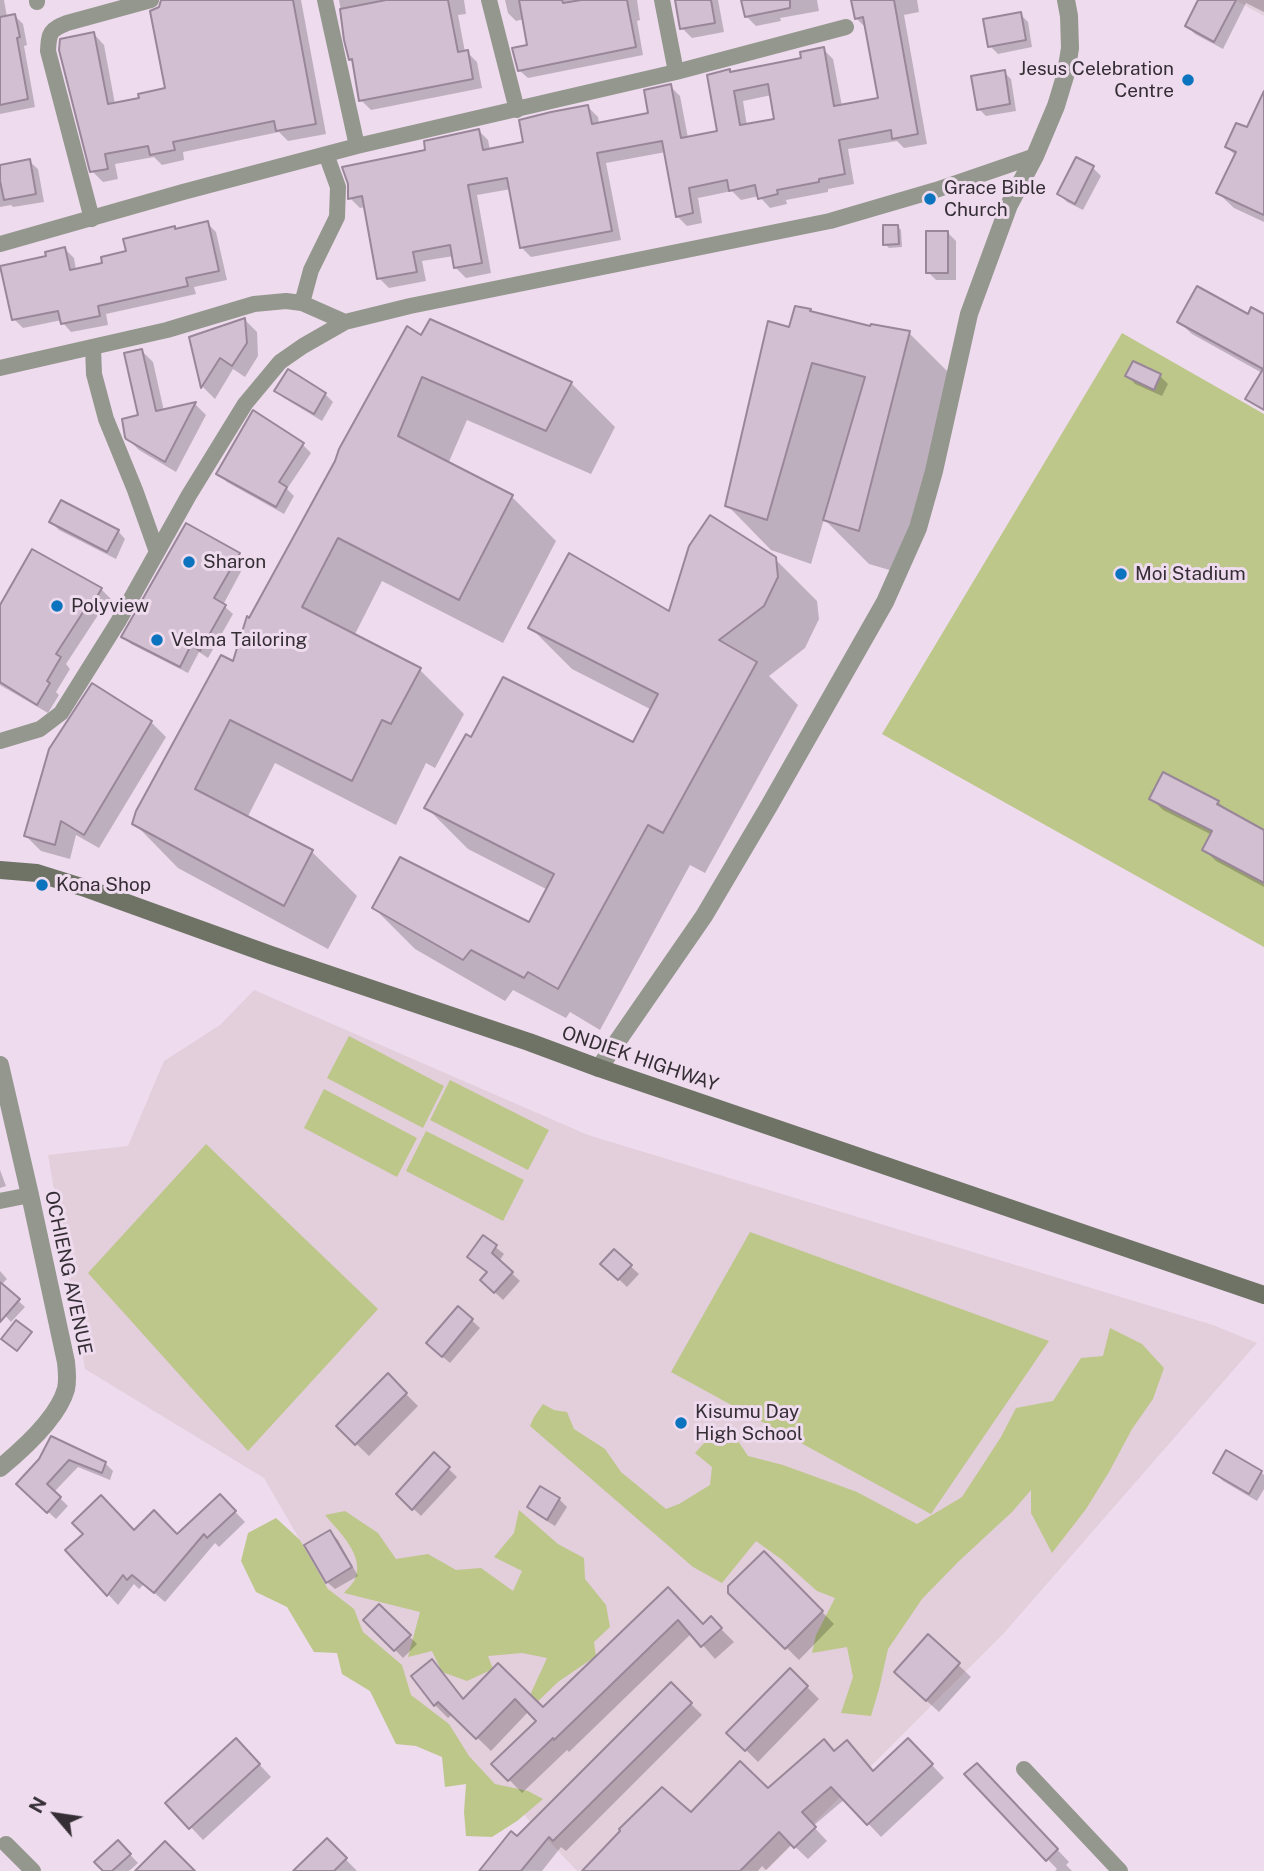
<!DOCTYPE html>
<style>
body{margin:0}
#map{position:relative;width:1264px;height:1871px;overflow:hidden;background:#eedbee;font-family:"Public Sans",sans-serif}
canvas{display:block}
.north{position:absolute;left:21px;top:1780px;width:70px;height:70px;-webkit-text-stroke:5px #eedbee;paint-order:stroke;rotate:299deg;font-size:19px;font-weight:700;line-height:28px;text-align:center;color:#352e35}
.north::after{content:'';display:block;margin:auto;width:24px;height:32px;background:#352e35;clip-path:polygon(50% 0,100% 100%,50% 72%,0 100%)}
</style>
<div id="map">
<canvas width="1264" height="1871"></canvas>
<div class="north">N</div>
</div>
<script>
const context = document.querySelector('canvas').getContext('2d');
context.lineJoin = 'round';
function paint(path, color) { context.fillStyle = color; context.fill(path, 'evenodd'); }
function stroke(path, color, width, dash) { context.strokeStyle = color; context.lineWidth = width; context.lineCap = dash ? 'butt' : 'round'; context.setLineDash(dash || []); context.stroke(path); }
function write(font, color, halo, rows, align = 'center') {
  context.font = font + ' "Public Sans",sans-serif'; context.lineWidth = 6; context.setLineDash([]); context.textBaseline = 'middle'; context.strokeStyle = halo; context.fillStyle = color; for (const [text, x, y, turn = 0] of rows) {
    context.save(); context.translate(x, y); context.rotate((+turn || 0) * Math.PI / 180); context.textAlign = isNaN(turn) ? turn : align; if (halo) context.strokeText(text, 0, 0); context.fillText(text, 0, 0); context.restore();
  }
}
paint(new Path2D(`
 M1235 0H1264V16Z
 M254 990 588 1135 1213 1325 1257 1343 1004 1633 766 1871H577L356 1637 264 1478 85 1369 48 1155 128 1146 164 1061 220 1025Z`), '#e3cedb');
paint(new Path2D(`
 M1122 333 1264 414V947L882 734Z
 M349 1036 444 1086 423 1128 327 1078Z
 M450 1080 549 1130 528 1170 430 1120Z
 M324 1089 417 1138 397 1177 304 1128Z
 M426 1131 524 1180 503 1221 406 1171Z
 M206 1144 378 1309 248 1451 88 1273Z
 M750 1232 1049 1341 931 1514 671 1372Z
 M1110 1328 1142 1344 1164 1368 1153 1399 1132 1429 1109 1472 1086 1509 1052 1553 1031 1513V1490L1012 1512 958 1562 922 1599 888 1649 879 1689 871 1716 841 1713 853 1677 847 1647 812 1653 816 1635 835 1598 817 1591 781 1559 756 1541 722 1583 693 1567 530 1426 534 1417 543 1404 554 1410 567 1412 574 1429 605 1449 621 1472 666 1509 679 1504 710 1485 712 1467 695 1453 706 1441 730 1429 748 1456 783 1465 857 1492 917 1524 962 1497 1001 1437 1016 1408 1053 1401 1081 1358 1103 1356Z
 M519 1510 558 1544 584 1558 585 1579 606 1605 610 1627 594 1642 596 1656 558 1682 533 1706 531 1693 547 1658 522 1653 488 1656 493 1669 467 1681 442 1672 432 1651 408 1657 420 1612 344 1593C347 1589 353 1584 355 1579 365 1555 339 1532 325 1515L345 1511 378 1533 396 1559 428 1554 456 1570 481 1568 513 1591 522 1571 494 1557 514 1533Z
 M276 1518 300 1540 328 1589 354 1609 363 1632 402 1665 411 1695 449 1724 469 1756 495 1784 528 1791 543 1799 517 1821 492 1837 466 1836 464 1812 466 1784 445 1787 442 1757 416 1746 396 1744 370 1691 342 1674 337 1653 314 1652 287 1607 256 1592 241 1561 248 1533Z`), '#bdc78a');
paint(new Path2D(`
 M0 0H4L7 17 15 16 23 24 27 45 24 46 35 107 0 114Z
 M166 0H301L326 134 288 141 279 132 183 152 184 160 162 165 154 157 115 164 118 179 103 182 92 171 94 34 104 45 115 104 141 100 167 90 160 8Z
 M339 0H464L466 14 458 15 465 52H467L477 62 482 88 371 110 361 100 354 63 350 59 346 39Z
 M505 0H637L640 20 637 21 643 55 528 78 519 70 529 47 524 19 516 21 508 13Z
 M677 0H718L724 32 692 38 682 28Z
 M743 0H817L819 11 780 18 781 21 756 26 746 16Z
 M853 0H917L919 12 904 15 927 144 904 148 897 141 848 149 854 184 828 189V192L786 200 787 204 770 208 759 196 741 200 732 191 698 198 702 223 687 226 677 216 666 152 606 163 621 240 531 257 521 247 511 189 477 195 491 273 466 278 456 268 454 256 422 261 426 281 389 288 379 278 366 207 360 208 350 198 427 152 478 130 488 140 490 150 525 143 588 107 598 117 599 124 650 114 670 86 680 96 688 138 719 132 729 71 732 74 803 59 823 49 833 59 842 106 880 99 866 28 856 18ZM772 95 776 120 747 126 743 101Z
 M1200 0H1264V12L1246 3 1223 49 1195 34 1187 26Z
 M1020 14 1028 22 1032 47 998 54 990 46Z
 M1004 72 1011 79 1016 111 986 116 979 109Z
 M1264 95V222L1234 208 1218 193 1236 156 1227 147 1248 130Z
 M1077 160 1093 168 1101 176 1083 210 1067 202 1059 194Z
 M29 161 38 169 44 202 13 207 11 205 0 207V167Z
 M207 223 216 232 227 280 194 287 196 294 106 314 108 325 71 332 63 323 62 320 23 328 14 319 48 257 65 249 74 258 76 270 104 264 128 253 174 227 177 230Z
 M898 227 901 230 902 247 889 248 885 244Z
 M948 233 956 241V280H936L928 272Z
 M1248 316H1264V374L1192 334 1179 322Z
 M245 320 257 332 258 356 245 377 233 369 215 399 203 387 191 338Z
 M872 328 909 333 953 377 903 574 869 564 824 519 811 564 771 550 727 505 790 330Z
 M422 337 571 383 615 427 591 474 467 420 448 464 512 497 556 541 503 643 382 581 354 636 420 670 464 714 435 768 426 763 396 825 275 763 247 818 312 852 357 896 328 949 178 868 134 823 234 664 250 620Z
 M142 351 153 362 164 411 195 404 206 415 176 472 139 450 127 438 140 417Z
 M1128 376H1160L1168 384 1162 396 1135 384Z
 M276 390 325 394 333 402 322 421 284 398Z
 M254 413 303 445 311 453 287 489 294 496 284 514 227 482 219 474Z
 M51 522 118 531 125 539 116 559 59 530Z
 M239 554 246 562 223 605 233 614 208 658 199 652 188 673 131 644 123 637Z
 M775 559 817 601 819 619 805 648 769 676 798 705 705 873 690 865 600 1030 570 1012 566 1018 513 990 505 1001 415 949 374 908 530 924 548 890 468 849 427 808 471 739 634 744 652 710 572 669 530 627 670 614Z
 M101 589 111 599 103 614 100 612 66 664 70 669 56 692 59 695 48 713 0 685V608Z
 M151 722 166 737 99 848 76 835 70 859 41 851 26 836Z
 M1151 798 1218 802 1227 811 1264 831V887L1216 861 1204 849 1212 835 1163 810Z
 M0 1170 6 1186 0 1188Z
 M483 1237 504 1254 499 1261 520 1281 503 1300 482 1280 488 1273 469 1257Z
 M614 1251 639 1274 627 1287 603 1264Z
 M0 1271 7 1279 1 1285 25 1307 11 1322 0 1310Z
 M458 1308 480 1328 450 1363 436 1351Z
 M388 1376 418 1406 369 1456 338 1426Z
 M52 1438 105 1463 113 1471 110 1480 78 1467 54 1492 68 1506 56 1519 18 1484 41 1460Z
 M434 1455 457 1477 421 1516 398 1494Z
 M1261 1472 1264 1475V1489L1257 1501 1223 1481 1215 1473Z
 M220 1496 245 1522 219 1547 215 1543 165 1602 144 1584 139 1589 134 1584 118 1605 67 1550 135 1532 177 1536Z
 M559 1499 567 1507 555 1526 537 1515 529 1507Z
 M330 1532 338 1540 358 1576 335 1589 327 1582Z
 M764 1553 834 1624 799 1660 730 1592Z
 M668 1589 703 1626 711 1619 734 1642 715 1659 692 1633 569 1752 567 1750 522 1793 494 1764 538 1721 529 1711 491 1751 453 1714 448 1718 435 1705 432 1662 445 1675 465 1700 498 1665 543 1709Z
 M379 1606 417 1644 403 1658 366 1620Z
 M928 1636 971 1677 939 1712 908 1684Z
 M790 1670 819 1699 758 1762 729 1733Z
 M671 1684 702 1715 566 1851 561 1847 542 1871H484Z
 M248 1752 271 1777 203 1840 168 1803Z
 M835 1752 859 1755 874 1772 921 1753 944 1778 881 1837 845 1799 813 1826 827 1841 808 1859 792 1844 766 1870 762 1866 758 1871H587L691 1814 768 1790Z
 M967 1775 989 1777 1069 1862 1066 1865 1072 1871H1055L1057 1869Z
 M327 1840 357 1871H295Z
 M118 1842 138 1863 129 1871H105Z`), '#0003');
const building = new Path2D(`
 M161 0H293L316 124 276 131 274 121 173 142 175 150 150 155 148 146 105 154 108 169 90 172 59 50 60 39 94 32 108 104 139 98 138 94 165 88 150 11 159 7Z
 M386 0H448L458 52 468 50 473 79 359 101 352 59 349 60 344 40 340 9Z
 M519 0H562L563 3 581 0H627L636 47 518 71 512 48 527 45Z
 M675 0H711L715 23 680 29Z
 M741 0H790V8L745 17Z
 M851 0H894L918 134 892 139 891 130 839 140 845 174 819 179V182L777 190 778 194 758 199 755 185 729 191 727 180 689 188 693 213 676 217 662 141 597 153 612 231 520 248 507 178 468 185 482 263 454 268 450 245 413 252 417 272 377 279 362 196 348 199V184L342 167 425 150 424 141 479 129 483 150 523 142 519 120 551 112 588 105 592 124 648 113 644 90 671 84 681 138 717 131 707 75 730 69V72L801 58 800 52 824 47 834 106 878 98 863 17 855 19ZM768 84 774 119 740 125 734 91Z
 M1198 0H1236L1214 42 1185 26Z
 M1021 12 1026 40 988 47 983 19Z
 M15 14 20 37 17 38 28 99 0 105V17Z
 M1005 70 1010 104 977 110 971 76Z
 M1264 91V215L1216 193 1236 152 1225 147 1236 123 1247 127Z
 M1076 157 1094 166 1075 204 1057 194Z
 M30 159 36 194 4 200 0 181V165Z
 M208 221 219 271 186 278 188 286 98 306 100 316 61 324 58 311 12 320 0 266 46 256 45 252 65 247 70 270 102 263 101 257 126 251 123 239 175 226V229Z
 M883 225H898L899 244 883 245Z
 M926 231H948V273H926Z
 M1197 286 1248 314 1251 307 1264 314V410L1245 399 1263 369 1177 322Z
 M795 306 811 309 810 311 870 326 871 324 910 331 859 531 823 520 865 377 812 363 767 520 725 506 768 321 789 327Z
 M245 318 247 343 232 366 220 358 201 388 189 337Z
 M430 319 572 382 546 431 422 377 398 436 513 495 459 600 338 538 302 607 421 668 391 724 382 720 352 781 230 720 195 789 313 850 284 906 132 824 136 811 221 655 233 661 247 616 249 618 335 461 339 449 407 326 421 335Z
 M142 349 156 411 196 402 165 462 126 439 125 437 122 419 138 415 124 353Z
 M1133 361 1161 374 1154 390 1125 376Z
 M288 369 326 393 314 414 274 391Z
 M253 410 304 443 279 482 287 487 276 507 216 474Z
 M61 500 119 530 107 552 49 522Z
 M710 515 776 557 778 577 764 606 719 640 757 662 663 833 648 825 558 989 528 972 524 978 471 950 463 960 372 908 400 857 529 922 554 874 424 808 466 734 471 737 503 677 633 742 658 694 528 628 569 553 669 611 689 546Z
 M186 523 240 553 214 598 226 605 200 651 191 645 180 667 121 637Z
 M32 549 102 588 92 605 89 603 56 654 61 657 47 681 50 683 37 705 0 682V605Z
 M92 683 152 721 84 835 61 821 55 845 24 836 49 749Z
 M1163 772 1219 801 1217 804 1264 830V883L1202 850 1212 831 1149 799Z
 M483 1235 497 1245 492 1253 513 1272 494 1293 480 1280 487 1272 467 1257Z
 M614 1249 632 1265 618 1280 600 1264Z
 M0 1282 20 1299 0 1322Z
 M458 1306 473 1319 442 1357 426 1343Z
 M16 1320 32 1332 17 1351 1 1339Z
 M388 1373 407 1393 355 1445 336 1426Z
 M51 1436 106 1462 102 1473 69 1460 47 1484 61 1497 47 1513 16 1484 39 1459Z
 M1226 1450 1262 1471 1249 1494 1213 1473Z
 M434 1452 450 1467 412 1510 396 1494Z
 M540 1486 560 1498 547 1520 527 1507Z
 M220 1494 236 1511 207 1538 204 1534 154 1593 132 1575 127 1580 123 1575 107 1596 65 1550 83 1534 72 1523 101 1495 134 1530 154 1510 177 1534Z
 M330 1530 352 1567 326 1583 304 1545Z
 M764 1551 823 1611 785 1649 728 1593V1586Z
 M668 1587 703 1624 711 1616 722 1628 701 1647 678 1620 554 1740 553 1738 508 1781 491 1764 536 1721 515 1699 476 1739 438 1702 434 1706 411 1676 432 1659 463 1699 498 1663 543 1707Z
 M379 1604 411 1635 394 1651 363 1620Z
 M928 1634 960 1663 926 1701 894 1672Z
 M790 1668 808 1686 745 1751 726 1733Z
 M671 1682 692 1703 553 1841 549 1837 521 1871H479L511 1831 517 1836Z
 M236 1738 260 1764 189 1829 165 1803Z
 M908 1738 933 1764 867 1825 831 1787 802 1812 816 1827 794 1848 779 1832 740 1871H582L620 1831 619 1829 662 1787 691 1812 740 1761 768 1788 824 1739 834 1751 847 1740 873 1771Z
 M977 1763 1058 1849 1046 1861 964 1774Z
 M327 1838 347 1858 334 1871H293Z
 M118 1840 131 1854 112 1871H103L94 1862Z
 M165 1841 195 1871H135Z`);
paint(building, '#d2c0d2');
stroke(building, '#998799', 2);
stroke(new Path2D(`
 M37 0V2
 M325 0 357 146
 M489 0 517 110
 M662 0 676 72
 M92 219 48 51C49 32 50 30 67 23L151 0
 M0 244 183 192 357 146 676 72 846 27
 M302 303 311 270 337 217 338 187 326 154
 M93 347 94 374 106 419 135 490 157 552
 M0 368 167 330 254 304 286 301 302 303 345 322
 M0 741 40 729 61 713 118 622 189 495 245 404 280 362 303 346 345 322 410 306 830 221 936 190 1035 156
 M0 1201 30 1195
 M1024 1769 1120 1871
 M6 1844 33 1871`), '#94978d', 16);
stroke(new Path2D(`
 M0 1065 30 1195 66 1362C67 1371 68 1380 66 1389 58 1418 23 1449 0 1468
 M599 1068 704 916 769 806 885 602 918 528 934 471 969 314 1009 205 1035 156 1056 106 1066 73 1070 48 1069 16 1066 0`), '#94978d', 18);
stroke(new Path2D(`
 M0 870 37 873 88 889 271 955 529 1042 599 1068 1264 1295`), '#6e7365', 18);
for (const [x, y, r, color] of [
 [1188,80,7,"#0c73be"],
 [930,199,7,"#0c73be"],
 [189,562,7,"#0c73be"],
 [1121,574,7,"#0c73be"],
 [57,606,7,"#0c73be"],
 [157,640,7,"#0c73be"],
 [42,885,7,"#0c73be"],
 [681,1423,7,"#0c73be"]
]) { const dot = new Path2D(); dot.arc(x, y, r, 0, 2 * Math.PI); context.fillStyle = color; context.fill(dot); stroke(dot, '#eedbee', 2.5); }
write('19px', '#352e35', '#eedbee', [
 ["Jesus Celebration",1174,69,"right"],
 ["Centre",1174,91,"right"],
 ["Grace Bible",944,188],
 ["Church",944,210],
 ["Sharon",203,562],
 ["Moi Stadium",1135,574],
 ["Polyview",71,606],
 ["Velma Tailoring",171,640],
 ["Kona Shop",56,885],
 ["Kisumu Day",695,1412],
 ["High School",695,1434]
], 'left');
write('19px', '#352e35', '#eedbee', [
 ["ONDIEK HIGHWAY",640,1059,19],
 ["OCHIENG AVENUE",68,1273,78]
]);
</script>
